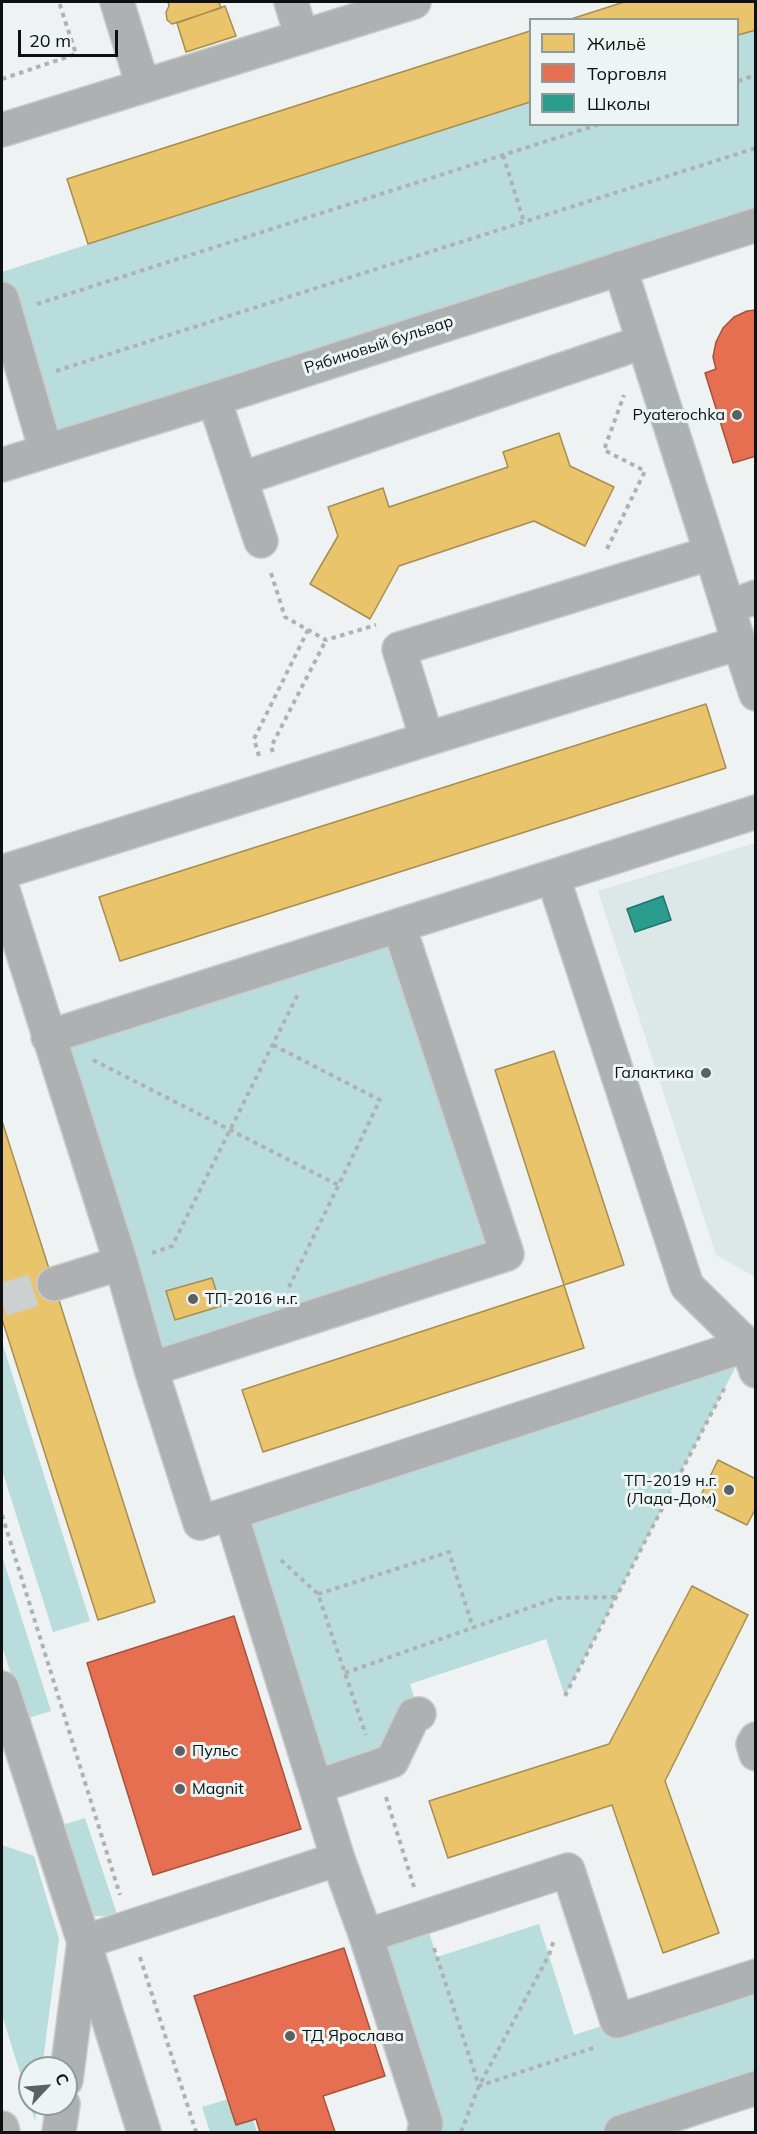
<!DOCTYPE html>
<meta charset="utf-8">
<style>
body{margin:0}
#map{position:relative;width:757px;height:2134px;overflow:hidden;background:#eef2f2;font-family:Mulish,sans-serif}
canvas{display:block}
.frame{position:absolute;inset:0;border:3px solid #0e1111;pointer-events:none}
.legend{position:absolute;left:529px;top:18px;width:210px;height:108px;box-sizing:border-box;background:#ecf4f4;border:2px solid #939999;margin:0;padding:8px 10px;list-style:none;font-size:18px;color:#0e1111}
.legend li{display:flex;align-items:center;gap:12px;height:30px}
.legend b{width:30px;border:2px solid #939999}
.north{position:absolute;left:18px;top:2056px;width:60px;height:60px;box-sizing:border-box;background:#ecf4f4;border:2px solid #939999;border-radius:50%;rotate:64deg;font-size:16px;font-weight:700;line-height:24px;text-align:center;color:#0e1111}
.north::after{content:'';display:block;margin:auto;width:21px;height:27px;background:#5c6060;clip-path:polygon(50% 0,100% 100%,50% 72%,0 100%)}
.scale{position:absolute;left:18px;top:30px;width:100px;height:27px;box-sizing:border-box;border:3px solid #0e1111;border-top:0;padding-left:8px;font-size:18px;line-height:21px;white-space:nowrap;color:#0e1111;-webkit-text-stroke:4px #ecf4f4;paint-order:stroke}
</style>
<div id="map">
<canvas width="757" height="2134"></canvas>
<div class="frame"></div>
<ul class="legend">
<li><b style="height:16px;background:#e9c46a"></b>Жильё</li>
<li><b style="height:16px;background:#e76f51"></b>Торговля</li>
<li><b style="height:16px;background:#2a9d8f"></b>Школы</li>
</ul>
<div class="north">С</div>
<div class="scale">20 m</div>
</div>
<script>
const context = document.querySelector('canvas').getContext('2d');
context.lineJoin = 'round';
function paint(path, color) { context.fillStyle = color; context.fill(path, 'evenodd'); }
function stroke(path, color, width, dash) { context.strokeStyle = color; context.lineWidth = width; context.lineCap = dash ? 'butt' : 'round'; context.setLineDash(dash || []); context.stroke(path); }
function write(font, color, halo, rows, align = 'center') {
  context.font = font + ' Mulish,sans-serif'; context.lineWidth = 6; context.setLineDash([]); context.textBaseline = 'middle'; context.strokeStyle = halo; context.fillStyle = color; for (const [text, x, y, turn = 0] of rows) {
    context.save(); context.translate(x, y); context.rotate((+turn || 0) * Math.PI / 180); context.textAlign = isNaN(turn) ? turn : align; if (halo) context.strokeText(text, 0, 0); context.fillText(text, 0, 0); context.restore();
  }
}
paint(new Path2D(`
 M755 843V1277L716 1255 598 891Z`), '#dce7e7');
paint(new Path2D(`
 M755 30V225L46 451 2 299V272L530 102V124H738V35Z
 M398 929 503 1253 157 1364 52 1040Z
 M2 1342 90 1621 53 1632 2 1470Z
 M747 1345 565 1696 546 1639 410 1684 419 1714 392 1761 316 1787 231 1514Z
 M2 1556 51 1711 25 1719 2 1646Z
 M85 1818 118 1917 96 1916 90 1914 59 1826Z
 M2 1845 34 1856 59 1939 42 2068H30V2104H37L35 2121 2 2015Z
 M424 1917 437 1957 539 1924 574 2035 755 1976V2088L621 2132H424L366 1936Z
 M245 2094 257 2132H210L202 2107Z`), '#b9dddd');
const homes = new Path2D(`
 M168 2H219L221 8 172 24 167 20 166 12 169 6Z
 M624 2H756V30L738 35V20H568Z
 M225 6 236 36 186 52 177 23Z
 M530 31V102L88 244 67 179Z
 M559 433 570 466 614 487 585 546 534 521 399 566 370 619 310 584 338 536 328 507 383 488 389 507 508 467 503 452Z
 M706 704 726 768 120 961 99 897Z
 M554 1051 624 1265 564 1285 495 1070Z
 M2 1121 155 1602 98 1620 2 1319Z
 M212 1278 221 1306 175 1320 166 1291Z
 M564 1285 584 1348 263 1452 242 1390Z
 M718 1460 756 1479V1508L747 1525 698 1501Z
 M692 1586 748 1615 665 1781 719 1933 663 1953 612 1805 448 1858 429 1801 609 1744Z`);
paint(homes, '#e9c46a');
stroke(homes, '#a78e4f', 1.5);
const shops = new Path2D(`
 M756 310V456L733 463 705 373 716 369 713 357 716 342 723 328 734 317 747 311Z
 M234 1616 301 1829 153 1875 87 1663Z
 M344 1948 385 2076 323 2096 335 2132H260L256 2119 236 2125 194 1996Z`);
paint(shops, '#e76f51');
stroke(shops, '#a6533e', 1.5);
const schools = new Path2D(`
 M663 896 671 920 635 932 627 909Z`);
paint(schools, '#2a9d8f');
stroke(schools, '#227369', 1.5);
stroke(new Path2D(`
 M2 1300 54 1284`), '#ccd0d0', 33, [33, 16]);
const minor = new Path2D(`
 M117 2 143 86
 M291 2 302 37
 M2 130 414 2
 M620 268 711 553 399 649 427 739 739 643 711 553
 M2 299 46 451
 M214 399 261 541
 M2 465 214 399 756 225
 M241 479 643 342
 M728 607 756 597
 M739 643 756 694
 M2 872 427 739
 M553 877 687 1286 747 1345 756 1371
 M2 887 121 1263 151 1369 200 1523 747 1345
 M48 1037 756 812
 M54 1284 121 1263
 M151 1369 507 1254 399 926
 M231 1514 338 1859 366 1936 426 2123 424 2132
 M2 1688 84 1942 66 2080
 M756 1739 753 1744 756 1754
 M316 1787 392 1761 414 1715 419 1714
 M366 1936 568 1870 617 2021 756 1976
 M59 2132 63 2104
 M144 2132 84 1942 338 1859
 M621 2132 756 2088`);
const major = new Path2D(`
 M2 2128 3 2132`);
stroke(minor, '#cbcdcd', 36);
stroke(major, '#cbcdcd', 36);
stroke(new Path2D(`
 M2 79 76 54 59 2
 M738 81 756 75
 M503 155 524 222
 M37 304 600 124
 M56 371 756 148
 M607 549 645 471 604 450 624 395
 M271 573 285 617 326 640 376 625
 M273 752 271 747 326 640
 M259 756 254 739 308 630
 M273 1045 380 1100 288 1289
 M93 1060 338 1185
 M152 1253 172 1246 299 992
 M2 1515 120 1895
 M281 1560 318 1594 366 1735
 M318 1594 449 1552 473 1628
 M345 1673 557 1598 616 1597
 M565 1696 725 1387
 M386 1797 414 1887
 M434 1948 479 2086 596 2047
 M140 1957 196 2132
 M461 2132 479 2086 549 1955 554 1940`), '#b0b1b1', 4, [4.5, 4.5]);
stroke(minor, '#aeb1b1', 33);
stroke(major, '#b1b2b2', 33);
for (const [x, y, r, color] of [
 [737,415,6,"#5c6060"],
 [706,1073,6,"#5c6060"],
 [193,1299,6,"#5c6060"],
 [729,1490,6,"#5c6060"],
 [180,1751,6,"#5c6060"],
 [180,1789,6,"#5c6060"],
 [290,2036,6,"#5c6060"]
]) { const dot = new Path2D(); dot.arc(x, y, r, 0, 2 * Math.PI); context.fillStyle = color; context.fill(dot); stroke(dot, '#ecf4f4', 2); }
write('16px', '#0e1111', '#ecf4f4', [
 ["Рябиновый бульвар",379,345,-18]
]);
write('16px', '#0e1111', '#ecf4f4', [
 ["Pyaterochka",725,415,"right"],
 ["Галактика",694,1073,"right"],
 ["ТП-2016 н.г.",205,1299],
 ["ТП-2019 н.г.",717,1481,"right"],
 ["(Лада-Дом)",717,1499,"right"],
 ["Пульс",192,1751],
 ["Magnit",192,1789],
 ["ТД Ярослава",302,2036]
], 'left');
</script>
